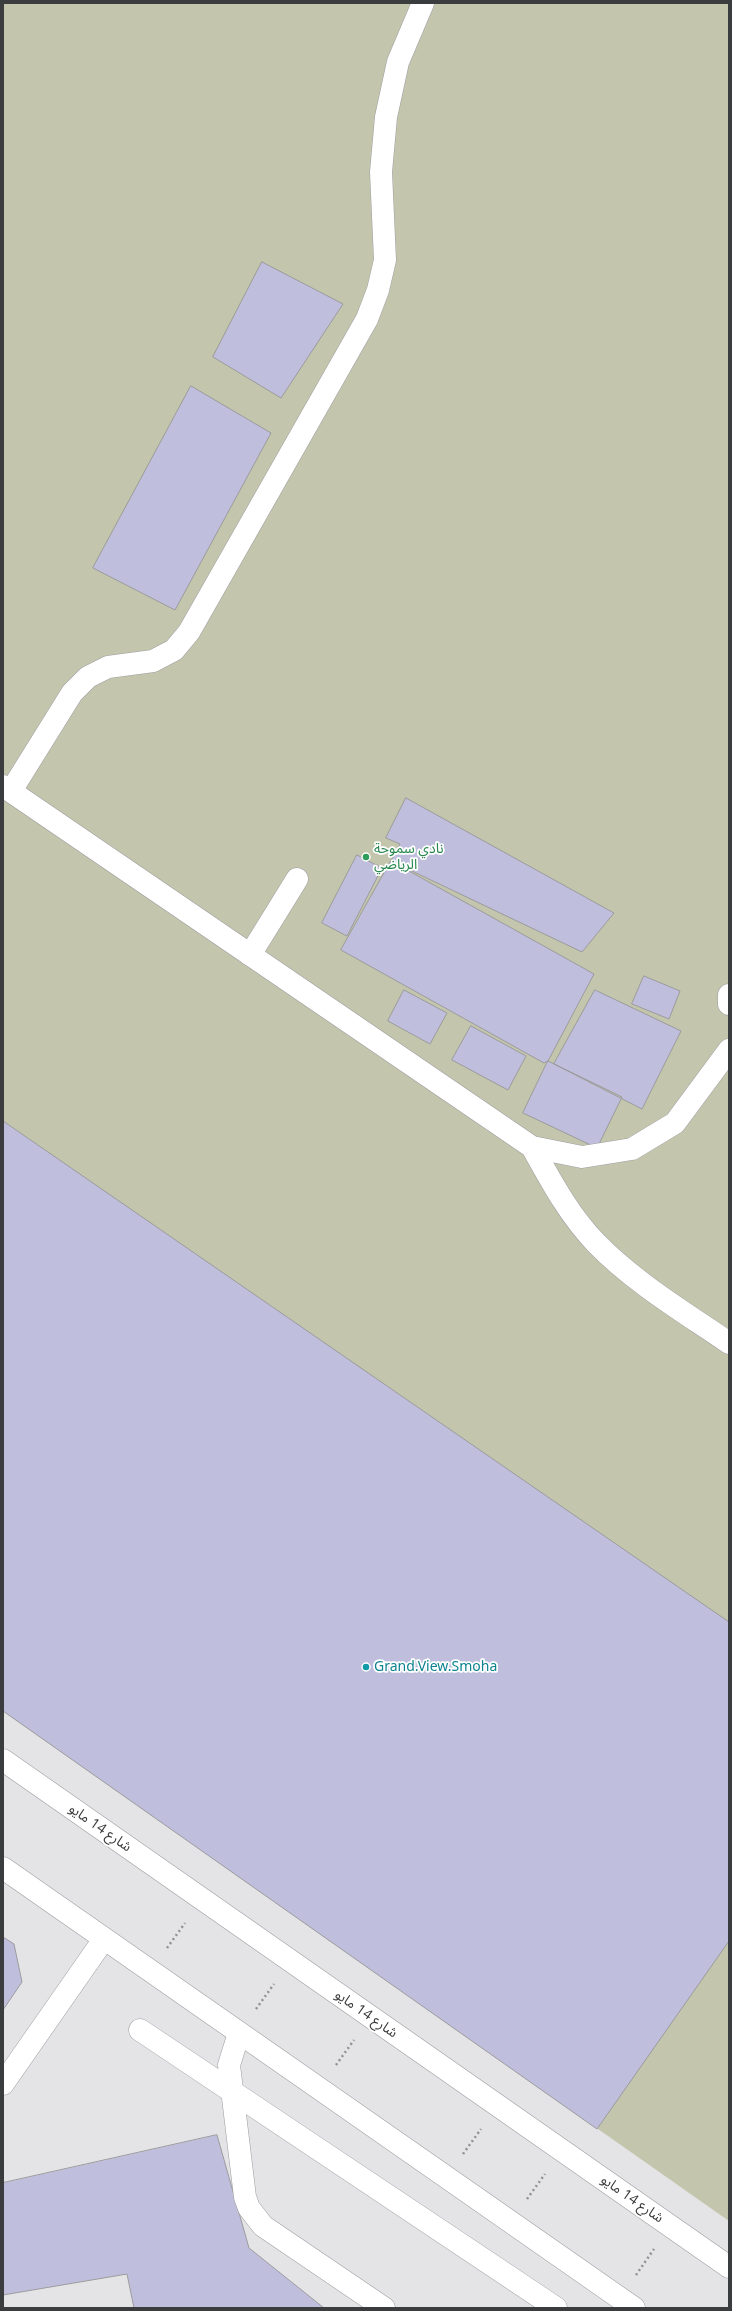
<!DOCTYPE html>
<meta charset="utf-8">
<style>
body{margin:0}
#map{position:relative;width:732px;height:2311px;overflow:hidden;background:#e4e4e7;font-family:"Noto Sans",sans-serif}
canvas{display:block}
.frame{position:absolute;inset:0;border:4px solid #3b3c3d;pointer-events:none}
</style>
<div id="map">
<canvas width="732" height="2311"></canvas>
<div class="frame"></div>
</div>
<script>
const context = document.querySelector('canvas').getContext('2d');
context.lineJoin = 'round';
function paint(path, color) { context.fillStyle = color; context.fill(path, 'evenodd'); }
function stroke(path, color, width, dash) { context.strokeStyle = color; context.lineWidth = width; context.lineCap = dash ? 'butt' : 'round'; context.setLineDash(dash || []); context.stroke(path); }
function write(font, color, halo, rows, align = 'center') {
  context.font = font + ' "Noto Sans","Noto Sans Arabic",sans-serif'; context.lineWidth = 3.5; context.setLineDash([]); context.textBaseline = 'middle'; context.strokeStyle = halo; context.fillStyle = color; for (const [text, x, y, turn = 0] of rows) {
    context.save(); context.translate(x, y); context.rotate((+turn || 0) * Math.PI / 180); context.textAlign = isNaN(turn) ? turn : align; if (halo) context.strokeText(text, 0, 0); context.fillText(text, 0, 0); context.restore();
  }
}
paint(new Path2D(`
 M3 3H729V2221L3 1711Z`), '#c3c5ad');
const building = new Path2D(`
 M262 262 343 304 281 398 213 357Z
 M191 386 271 433 175 610 93 568Z
 M406 798 614 913 582 952 391 861 400 844 386 838Z
 M357 855 382 868 347 936 322 923Z
 M391 861 594 974 548 1061 544 1063 341 950Z
 M644 976 680 991 669 1019 632 1004Z
 M404 990 447 1013 430 1044 388 1021Z
 M595 990 681 1031 642 1109 554 1064Z
 M471 1026 526 1056 508 1090 452 1060Z
 M548 1061 622 1097 597 1148 523 1113Z
 M3 1121 729 1622V1941L597 2129 3 1711Z
 M3 1937 14 1944 22 1982 3 2010Z
 M217 2135 249 2248 324 2308H134L127 2274 3 2295V2183Z`);
paint(building, '#bfbfdd');
stroke(building, '#9b9b9e', 1);
const minor = new Path2D(`
 M3 786 532 1147C551 1181 569 1215 596 1243 635 1283 684 1312 729 1343
 M11 791 72 693 88 677 108 667 153 661 174 650 189 632 367 319 378 290 385 260 381 172 386 117 398 62 423 3
 M250 955 297 879
 M729 995V1004
 M532 1147 582 1157 632 1149 675 1123 729 1050
 M140 2030 556 2308
 M239 2033 229 2065 245 2197 249 2208 263 2226 384 2308
 M3 2084 104 1939`);
const major = new Path2D(`
 M3 1760 729 2267
 M3 1868 634 2308`);
stroke(minor, '#9e9ea1', 23);
stroke(major, '#9e9ea1', 23);
stroke(new Path2D(`
 M167 1948 185 1923
 M256 2009 274 1984
 M336 2065 354 2040
 M463 2154 481 2129
 M527 2199 545 2174
 M636 2275 654 2249`), '#919193', 2.5, [2, 3]);
stroke(minor, '#fff', 22);
stroke(major, '#fff', 22);
for (const [x, y, r, color] of [
 [366,857,4,"#2e9e5b"],
 [366,1667,4,"#0f9aa8"]
]) { const dot = new Path2D(); dot.arc(x, y, r, 0, 2 * Math.PI); context.fillStyle = color; context.fill(dot); stroke(dot, '#fff', 1.5); }
write('14px', '#27864d', '#fff', [
 ["نادي سموحة",374,849],
 ["الرياضي",374,865]
], 'left');
write('14px', '#0d838f', '#fff', [
 ["Grand.View.Smoha",374,1667]
], 'left');
write('14px', '#3b3c3d', '#fff', [
 ["شارع 14 مايو",100,1828,35],
 ["شارع 14 مايو",366,2014,35],
 ["شارع 14 مايو",632,2199,35]
]);
</script>
